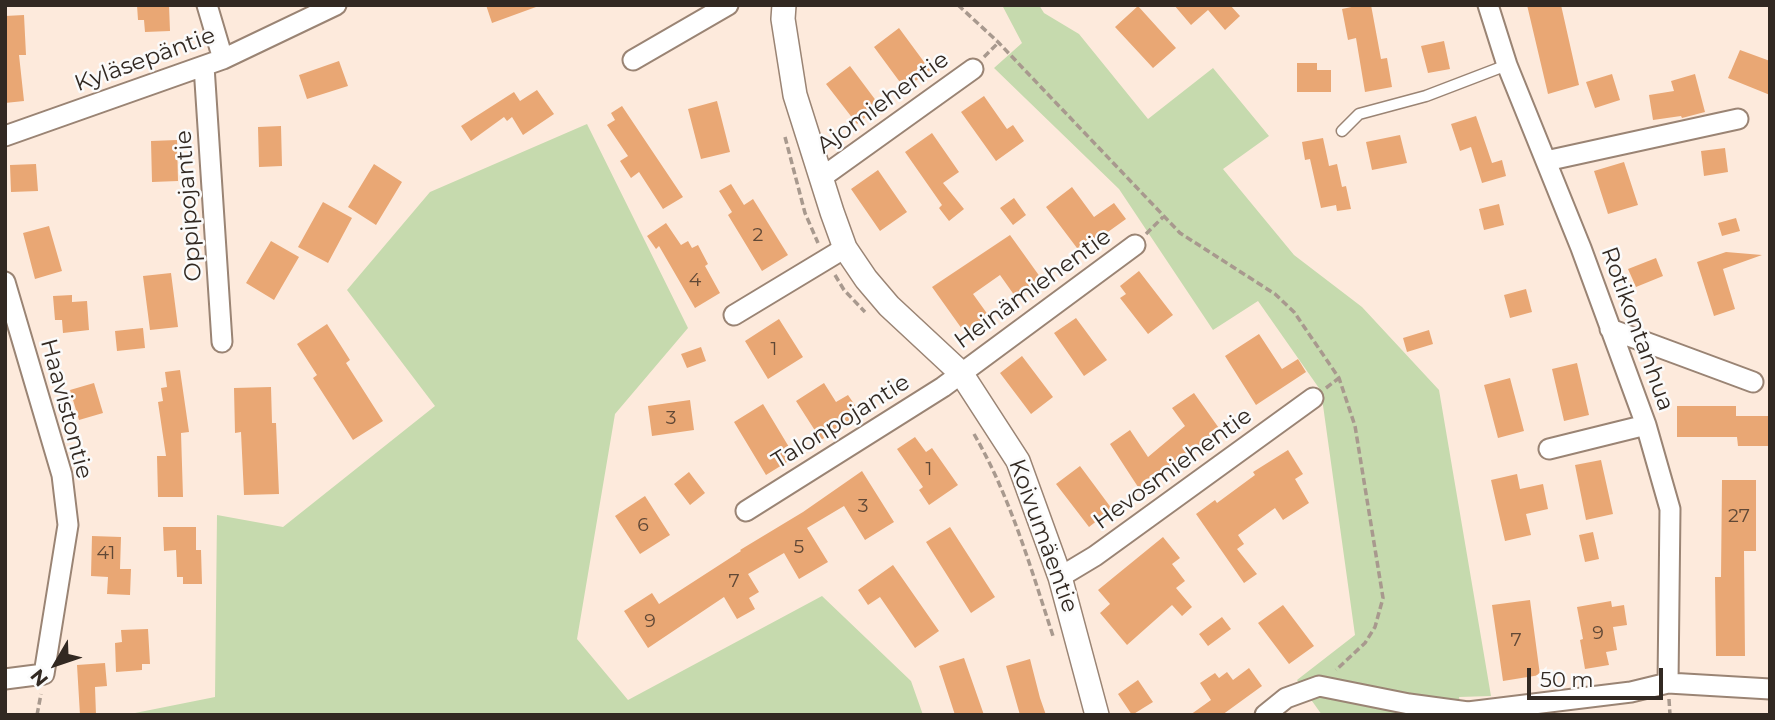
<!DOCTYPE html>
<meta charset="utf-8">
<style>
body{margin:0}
#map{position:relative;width:1775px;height:720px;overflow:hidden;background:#fdeadc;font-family:Montserrat,sans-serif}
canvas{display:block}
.frame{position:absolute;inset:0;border:7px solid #322922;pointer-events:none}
.north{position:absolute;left:21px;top:629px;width:70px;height:70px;-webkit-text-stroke:5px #fbfbfb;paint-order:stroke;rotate:231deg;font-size:19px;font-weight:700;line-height:28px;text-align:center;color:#322922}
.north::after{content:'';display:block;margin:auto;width:24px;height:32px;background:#322922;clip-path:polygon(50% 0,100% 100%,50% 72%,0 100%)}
.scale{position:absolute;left:1527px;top:668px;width:136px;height:32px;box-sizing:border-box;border:4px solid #322922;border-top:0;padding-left:9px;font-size:21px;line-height:24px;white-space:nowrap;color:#322922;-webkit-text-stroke:5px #fbfbfb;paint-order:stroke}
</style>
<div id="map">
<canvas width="1775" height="720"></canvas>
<div class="frame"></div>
<div class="north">N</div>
<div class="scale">50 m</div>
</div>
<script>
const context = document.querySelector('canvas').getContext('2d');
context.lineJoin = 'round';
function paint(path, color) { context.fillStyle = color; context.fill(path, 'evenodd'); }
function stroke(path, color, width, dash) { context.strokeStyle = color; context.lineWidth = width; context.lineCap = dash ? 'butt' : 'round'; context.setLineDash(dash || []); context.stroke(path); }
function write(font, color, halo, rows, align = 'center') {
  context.font = font + ' Montserrat,sans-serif'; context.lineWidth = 5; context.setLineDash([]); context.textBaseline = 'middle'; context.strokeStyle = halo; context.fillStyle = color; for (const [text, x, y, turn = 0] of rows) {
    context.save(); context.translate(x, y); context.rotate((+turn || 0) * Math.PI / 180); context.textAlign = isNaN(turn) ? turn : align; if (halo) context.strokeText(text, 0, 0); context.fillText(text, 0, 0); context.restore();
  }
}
paint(new Path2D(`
 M1002 5H1039L1044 13 1079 34 1148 119 1213 68 1269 136 1223 169 1294 255 1362 307 1439 390 1491 696 1459 697 1462 715H1322L1297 680 1355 635 1321 391 1258 301 1213 330 1119 189 994 68 1022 43Z
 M587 124 688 328 615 414 577 639 628 700 822 596 911 681 923 715H125L215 697 217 515 283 527 435 406 347 290 430 192Z`), '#c6daae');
paint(new Path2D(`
 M137 5H169L170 31 145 32 144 20H138Z
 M486 5H536V7L492 23Z
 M1174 5H1230L1240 16 1225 30 1208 10 1191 25Z
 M1361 5H1371L1381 59 1387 58 1392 87 1365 92 1356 38 1348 40 1342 9Z
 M1527 5H1561L1579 85 1548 94Z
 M1138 6 1176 48 1153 68 1115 27Z
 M24 15 26 55H19L24 101 5 103V16Z
 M899 28 930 70 905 89 874 47Z
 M1444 41 1450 69 1428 73 1421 46Z
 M1740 50 1770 61V95L1728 78Z
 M339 61 348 86 307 99 299 75Z
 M1297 63H1317V70H1331V92H1297Z
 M850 66 880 106 857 124 826 84Z
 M1612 74 1620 100 1595 108 1586 82Z
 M1695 74 1705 112 1682 118 1681 116 1653 120 1649 95 1674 91 1671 81Z
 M537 90 554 114 523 135 512 117 507 121 504 117 471 141 461 126 514 92 520 101Z
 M984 96 1007 129 1013 125 1024 141 996 161 961 112Z
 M717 101 730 152 701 159 688 109Z
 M622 106 683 197 663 209 639 172 631 178 620 161 628 156 607 125 615 120 611 113Z
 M1476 116 1492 163 1502 160 1506 176 1482 183 1471 147 1460 151 1451 124Z
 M281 126 282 166 259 167 258 127Z
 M932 133 959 172 943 183 964 209 949 221 939 208 942 205 905 152Z
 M1400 135 1407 163 1372 170 1366 142Z
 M1323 138 1328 161 1329 166 1337 164 1342 187 1346 186 1351 209 1337 211 1336 205 1321 208 1310 159 1305 160 1302 142Z
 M177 140 178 181 152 182 151 141Z
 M1725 148 1728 172 1704 176 1701 151Z
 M1624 162 1638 205 1608 214 1594 171Z
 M36 164 38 191 11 192 10 165Z
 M374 164 402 182 376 225 348 207Z
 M878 170 907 212 880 231 851 189Z
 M731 184 744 205 753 199 788 255 762 271 728 215 732 212 719 191Z
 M1072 187 1094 217 1114 203 1126 219 1080 252 1046 207Z
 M1014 198 1026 215 1013 225 1000 208Z
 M323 202 352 218 328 263 298 247Z
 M1499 204 1504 225 1484 230 1479 209Z
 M1736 218 1740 231 1722 236 1718 223Z
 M666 223 681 245 688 241 692 248 698 245 708 264 705 266 720 293 695 308 659 246 656 249 647 236Z
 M49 226 62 271 35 279 23 233Z
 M1010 235 1043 281 1017 299 1000 275 973 294 991 319 967 336 932 287Z
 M271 241 299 257 274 300 246 283Z
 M1726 252 1762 255 1723 269 1735 309 1714 316 1697 262Z
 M1656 258 1663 276 1636 287 1628 269Z
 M1139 271 1173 315 1148 334 1120 298 1126 294 1120 286Z
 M171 273 178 327 150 330 143 276Z
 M1526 289 1532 312 1510 318 1504 295Z
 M72 295V302L87 301 89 330 63 333 62 320H55L53 296Z
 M1076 318 1107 360 1084 376 1054 333Z
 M779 319 803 357 768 379 745 341Z
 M327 324 350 360 346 363 383 421 353 440 313 378 317 375 297 344Z
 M143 328 145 348 117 351 115 331Z
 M1429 330 1433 344 1407 352 1403 338Z
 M1259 334 1282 369 1298 359 1306 372 1256 405 1225 356Z
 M701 347 706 361 687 368 681 354Z
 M1022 356 1053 397 1031 414 1000 373Z
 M1577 363 1589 415 1564 421 1552 369Z
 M180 370 189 432 181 433 183 497H158L157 456H166L158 402 163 401 161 388 167 387 165 372Z
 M1510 378 1524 431 1498 438 1484 385Z
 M94 383 103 413 79 420 70 390Z
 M824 383 836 402 848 395 861 414 821 440 796 401Z
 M271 387 272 423H276L279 494 244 495 241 432 235 433 234 388Z
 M1194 393 1221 431 1140 490 1110 444 1130 430 1148 457 1185 426 1172 408Z
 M690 400 694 430 652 436 648 406Z
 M763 404 795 457 766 475 734 422Z
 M1677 406H1736V416H1770V446H1738L1737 437H1677Z
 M915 437 926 452 932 448 958 485 929 505 919 490 923 487 897 449Z
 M1288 450 1303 474 1295 479 1309 503 1283 520 1275 508 1238 535 1244 544 1237 549 1257 574 1244 583 1196 514 1215 500 1217 503 1255 475 1253 472Z
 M1601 460 1613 514 1586 520 1575 465Z
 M1080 466 1112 509 1089 527 1056 484Z
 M862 471 894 522 865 540 844 506 807 528 828 562 799 579 784 553 748 574 759 592 749 598 755 609 737 619 724 597 648 648 624 611 652 593 659 604 741 551 740 550 803 512Z
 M689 472 705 493 690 505 674 484Z
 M1517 474 1520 489 1543 484 1548 509 1526 514 1531 535 1505 541 1491 480Z
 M1722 480H1756V551H1744L1745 656H1716L1715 577H1721Z
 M645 496 670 535 640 554 615 516Z
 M163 527H196V550H201L202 584H183V577H177L176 550 164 551Z
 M950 527 995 597 971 613 926 542Z
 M1593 532 1599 559 1585 562 1579 535Z
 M92 536 121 537 120 569H131L130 595 107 594 108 577 91 576Z
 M1163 537 1180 558 1172 564 1185 581 1176 588 1192 607 1182 616 1172 605 1127 645 1100 613 1110 604 1098 590Z
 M893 565 939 631 915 648 880 597 868 605 858 590Z
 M1530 600 1540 675 1503 681 1492 605Z
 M1611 601 1612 607 1624 605 1627 625 1613 627 1617 650 1606 652 1609 665 1585 669 1580 640 1583 639 1577 607Z
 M1283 605 1314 646 1289 664 1258 623Z
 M1222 617 1231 629 1208 646 1199 634Z
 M148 629 150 664H142V670L116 672 115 643 122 642 121 630Z
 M964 658 984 715H955L939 666Z
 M1030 659 1040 698 1046 715H1020L1006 666Z
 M105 663 107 686 95 687 96 715H80L77 665Z
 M1249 668 1262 686 1222 715H1190L1211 700 1200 683 1215 673 1219 678 1227 672 1233 680Z
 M1138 680 1153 702 1132 715 1118 694Z`), '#e9a774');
const service = new Path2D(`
 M1342 131 1359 114 1426 96 1507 65`);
const minor = new Path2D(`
 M207 5 223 59
 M1488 5 1507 65 1581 248 1646 425 1670 509 1668 683
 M633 60 728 5
 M204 66 222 342
 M5 136 223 59 336 5
 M1546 161 1738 119
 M821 178 973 69
 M5 282 62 475 68 525 44 674 5 679
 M734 315 845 248
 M1610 329 1753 382
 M1549 449 1646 425
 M746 511 943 387 1135 245
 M1060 577 1095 556 1313 398
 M1265 715 1286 698 1319 686 1409 704 1468 712 1631 692 1668 683 1770 689`);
const tertiary = new Path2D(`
 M784 5 783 19 795 95 832 212 845 248 866 279 889 306 961 373 1018 461 1060 577 1097 715`);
stroke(service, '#9a8474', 13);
stroke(minor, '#9a8474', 23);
stroke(tertiary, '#9a8474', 26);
stroke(new Path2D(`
 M958 5 998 42 1180 233 1275 294 1294 312 1339 378 1355 426 1383 598 1375 627 1365 643 1336 670
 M984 57 998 43
 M785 137 805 213 818 243
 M1146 234 1163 217
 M835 275 844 290 865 312
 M1326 388 1339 378
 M974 434C1011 498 1031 569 1054 639
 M1669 699 1670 715
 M37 715 41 694`), '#a8998e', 3.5, [7, 3.5]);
stroke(service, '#fff', 10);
stroke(minor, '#fff', 19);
stroke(tertiary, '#fff', 23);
write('19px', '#604836', null, [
 ["2",758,235],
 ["4",695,280],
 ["1",774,349],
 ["3",671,418],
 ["1",929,469],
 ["3",863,506],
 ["27",1739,516],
 ["6",643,525],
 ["5",799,547],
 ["41",106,553],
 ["7",734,581],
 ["9",650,621],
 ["9",1598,633],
 ["7",1516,640]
]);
write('23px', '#322922', '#fbfbfb', [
 ["Kyläsepäntie",145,60,-20],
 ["Ajomiehentie",883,103,-36],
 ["Oppipojantie",189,206,-94],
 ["Heinämiehentie",1033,289,-36],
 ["Rotikontanhua",1637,329,70],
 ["Haavistontie",66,409,75],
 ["Talonpojantie",841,422,-32],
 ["Hevosmiehentie",1173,469,-36],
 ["Koivumäentie",1043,536,70]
]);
</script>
